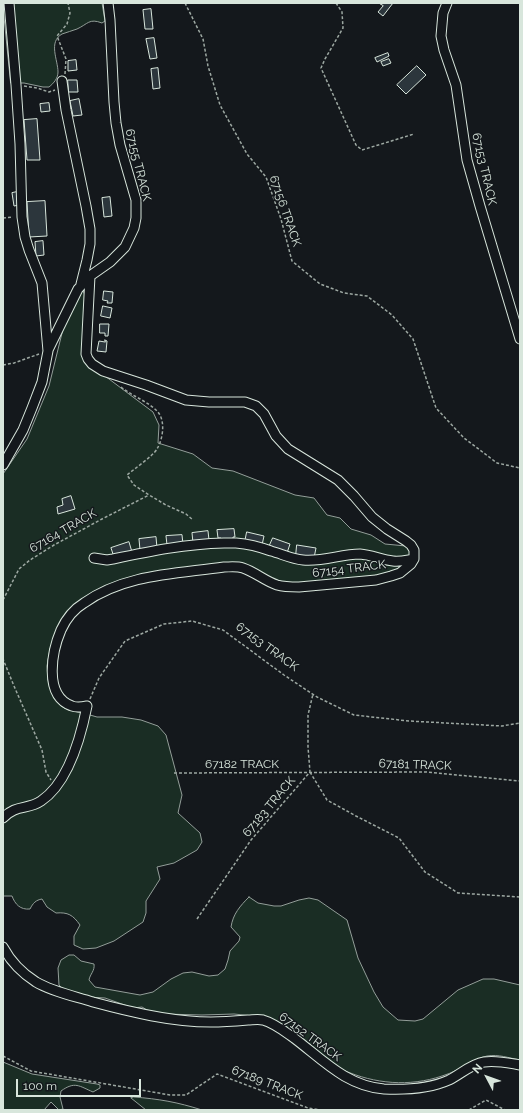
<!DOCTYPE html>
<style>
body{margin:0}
#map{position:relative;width:523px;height:1113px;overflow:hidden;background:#14181c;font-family:Raleway,sans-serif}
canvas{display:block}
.frame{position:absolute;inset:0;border:4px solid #d8e6dc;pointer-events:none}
.north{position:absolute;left:467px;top:1057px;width:40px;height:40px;-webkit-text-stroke:3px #14181c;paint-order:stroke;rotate:311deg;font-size:11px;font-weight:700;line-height:16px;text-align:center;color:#d8e6dc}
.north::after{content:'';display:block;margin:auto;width:14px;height:18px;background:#d8e6dc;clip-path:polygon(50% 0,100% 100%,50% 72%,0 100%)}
.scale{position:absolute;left:16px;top:1079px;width:125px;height:18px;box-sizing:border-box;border:2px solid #d8e6dc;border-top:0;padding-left:5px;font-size:12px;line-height:14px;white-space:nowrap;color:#d8e6dc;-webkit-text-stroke:3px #14181c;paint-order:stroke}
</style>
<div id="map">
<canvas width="523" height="1113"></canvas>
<div class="frame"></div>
<div class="north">N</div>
<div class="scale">100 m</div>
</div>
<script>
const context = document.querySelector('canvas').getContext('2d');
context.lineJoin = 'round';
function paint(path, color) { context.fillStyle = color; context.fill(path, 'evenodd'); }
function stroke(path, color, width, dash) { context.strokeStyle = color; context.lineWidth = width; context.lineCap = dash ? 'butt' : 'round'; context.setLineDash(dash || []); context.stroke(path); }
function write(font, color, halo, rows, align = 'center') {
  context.font = font + ' Raleway,sans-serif'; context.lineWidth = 3; context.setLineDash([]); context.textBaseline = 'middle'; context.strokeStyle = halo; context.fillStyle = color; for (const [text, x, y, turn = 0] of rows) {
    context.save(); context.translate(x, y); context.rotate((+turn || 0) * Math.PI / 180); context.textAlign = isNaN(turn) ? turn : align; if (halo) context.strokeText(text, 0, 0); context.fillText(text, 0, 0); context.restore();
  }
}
const green = new Path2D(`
 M3 3H102L105 21 102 23C89 18 88 24 77 29 72 31 67 32 62 34 48 42 58 60 58 72 58 78 54 83 49 87H43L24 83H11Z
 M83 291 87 299 85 361 153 412 159 425 158 443 193 454 212 468 233 471 295 495 314 498 327 515 340 518 351 529 371 535 385 544 406 546 411 554 408 563 384 576 289 584 226 564 125 580 85 598 55 635 50 649 47 666 48 679 51 689 55 698 61 706 68 710 83 713 97 717H122L141 720 158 726 166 735 182 795 178 813 200 833 202 842 197 850 174 863 157 867 160 879 146 901V913L143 922 114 941 96 948 83 949 74 945V936L80 925C73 915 68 912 56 913L47 907 42 899C36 900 33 903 30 909 20 910 15 904 12 896H3V474L27 439 49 386 63 329 76 299Z
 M249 897 258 903 274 906H281L299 900 309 898 318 900 347 920 358 958 374 992 383 1007 398 1020 415 1021 423 1019 458 990 483 979H494L520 985V1060C509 1058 498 1054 487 1056 481 1057 475 1061 470 1063 461 1068 452 1073 442 1076 409 1087 375 1084 343 1070L263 1017 234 1014 202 1015 163 1014 147 1010 142 1007 133 1008 105 998 88 997 64 990 59 985 58 968 61 960 69 955H74L81 961 94 964C95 971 90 974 89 980L95 987 140 995 153 992 171 979 183 973 192 972 209 976 218 975 225 969 228 960 230 951 239 941 240 937 231 927C233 914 240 906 249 897Z
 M3 1062 32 1074 97 1084 100 1085V1088L93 1092C79 1086 75 1081 61 1091L60 1097 63 1109 59 1110 51 1102 44 1110H3Z
 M134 1097C159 1099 177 1102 202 1110H146L131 1098Z`);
paint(green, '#1a2d24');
stroke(green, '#939e99', 1);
const building = new Path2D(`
 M379 3H393L383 16 378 12 383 6Z
 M151 9 153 29H145L143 10Z
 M154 38 157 58 150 59 146 39Z
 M388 53 389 56 377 62 375 58Z
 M389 59 391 63 383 66 381 62Z
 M76 60 77 70 68 71V61Z
 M417 66 426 75 406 94 397 85Z
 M158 68 160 88 153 89 151 69Z
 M68 80H77L78 92H69Z
 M79 99 82 115 73 116 70 101Z
 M49 103 50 111 41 112 40 104Z
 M37 119 40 160H27L24 120Z
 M17 192 19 205 14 206 12 193Z
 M110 197 112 216 104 217 102 198Z
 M45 201 47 236 29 237 27 202Z
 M43 241 44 255 36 256 35 242Z
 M104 291 113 292 112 303H107L108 301 103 300Z
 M103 306 112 308 110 318 101 316Z
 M100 324H109L108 336H105V333H100Z
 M105 340 107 341 106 352 97 351 99 341 105 342Z
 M71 496 75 509 58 514 57 507 63 505 62 499Z
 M234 529 235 537H233V539L221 540V538H218L217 530Z
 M208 531 209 540 193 543 192 533Z
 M247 532 264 536 262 545 245 542Z
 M182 535 183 544 167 545 166 536Z
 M156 537 157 548 140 550 139 539Z
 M273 538 290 544 287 553 269 547Z
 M129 542 132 552 114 557 111 548Z
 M297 545 316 548 314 558 296 556Z`);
paint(building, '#2c363c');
stroke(building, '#d8e6dc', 1);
const minor = new Path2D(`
 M447 3 443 13 441 36 444 50 456 85 467 160 480 206 520 339
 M62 81 66 110 86 206 90 229V244L87 260 81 284
 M48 350 78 289 90 276 110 262 125 247 134 228 136 218V200L120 145 116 123 114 102 110 20 108 3
 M3 465 23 430 32 408 42 382 48 351 42 283 29 250 25 237 22 217 20 144 16 85 9 3
 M94 558 107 560 113 559C151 551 185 544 224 543 228 543 232 543 236 543 248 544 260 547 271 551 282 554 292 559 303 560 323 562 341 554 360 554 372 555 382 560 393 561 400 562 407 560 414 559
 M3 818C16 804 28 810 41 801 68 783 81 736 87 706 82 707 77 708 72 706 43 696 52 651 61 630 66 619 74 609 84 603 125 574 176 574 224 567 230 567 237 566 243 568 255 572 265 581 277 585 284 587 292 587 299 587L376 580 391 576 400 573 411 564 414 559V550L411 545 406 541 387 529 372 517 354 496 338 480 288 449 276 436 264 414 256 406 245 402H209L186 400 146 385 103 371 92 364 88 359 86 354 90 276
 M3 947C11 962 22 973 36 982 53 992 74 996 93 1002 130 1012 172 1022 211 1022 223 1022 236 1021 248 1020 252 1020 258 1019 263 1020 274 1023 284 1031 294 1038 322 1059 346 1086 384 1089 406 1090 429 1089 449 1080 461 1074 471 1064 484 1062 496 1060 508 1063 520 1065`);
stroke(minor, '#d8e6dc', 11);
stroke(new Path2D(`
 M185 3 203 39 208 66 220 105 247 154 266 177 281 219 292 261 320 284 344 293 367 296 392 315 413 339 436 408 464 438 497 463 520 468
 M336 3 342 12 343 28 325 59 321 68 356 145 362 150 414 134
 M65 74 66 59 57 36 67 24 70 13 68 3
 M24 86 37 88 49 92 55 90
 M3 218 13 217
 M3 365 14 363 39 354
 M121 387C132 396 147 401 157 411 166 420 163 439 157 449 153 456 134 469 127 475L134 485 149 495 166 505 186 514 193 520
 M3 600 19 569 30 560 54 545 102 519 149 495
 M3 653V659L14 686 42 750 46 772 51 780
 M90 699 99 678 125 641 164 624 192 621 223 630 284 675 317 697 354 715 409 721 502 726 520 723
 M310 772 327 800 356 816 399 838 425 872 458 893 520 897
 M174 773 426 772 520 781
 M197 919 251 840 310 772 308 747V715L313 694
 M3 1056 31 1071 170 1095H186L217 1074 308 1108 320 1110
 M469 1110 486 1100 505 1110`), '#9da8a2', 1.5, [3, 2]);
stroke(minor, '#14181c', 9);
write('12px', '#d8e6dc', '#14181c', [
 ["67155 TRACK",138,165,76],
 ["67153 TRACK",484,169,77],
 ["67156 TRACK",285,211,71],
 ["67164 TRACK",63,531,-30],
 ["67154 TRACK",349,569,-7],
 ["67153 TRACK",267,647,36],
 ["67182 TRACK",242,764],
 ["67181 TRACK",415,765,2],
 ["67183 TRACK",269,807,-50],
 ["67152 TRACK",310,1037,36],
 ["67189 TRACK",267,1083,21]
]);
</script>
